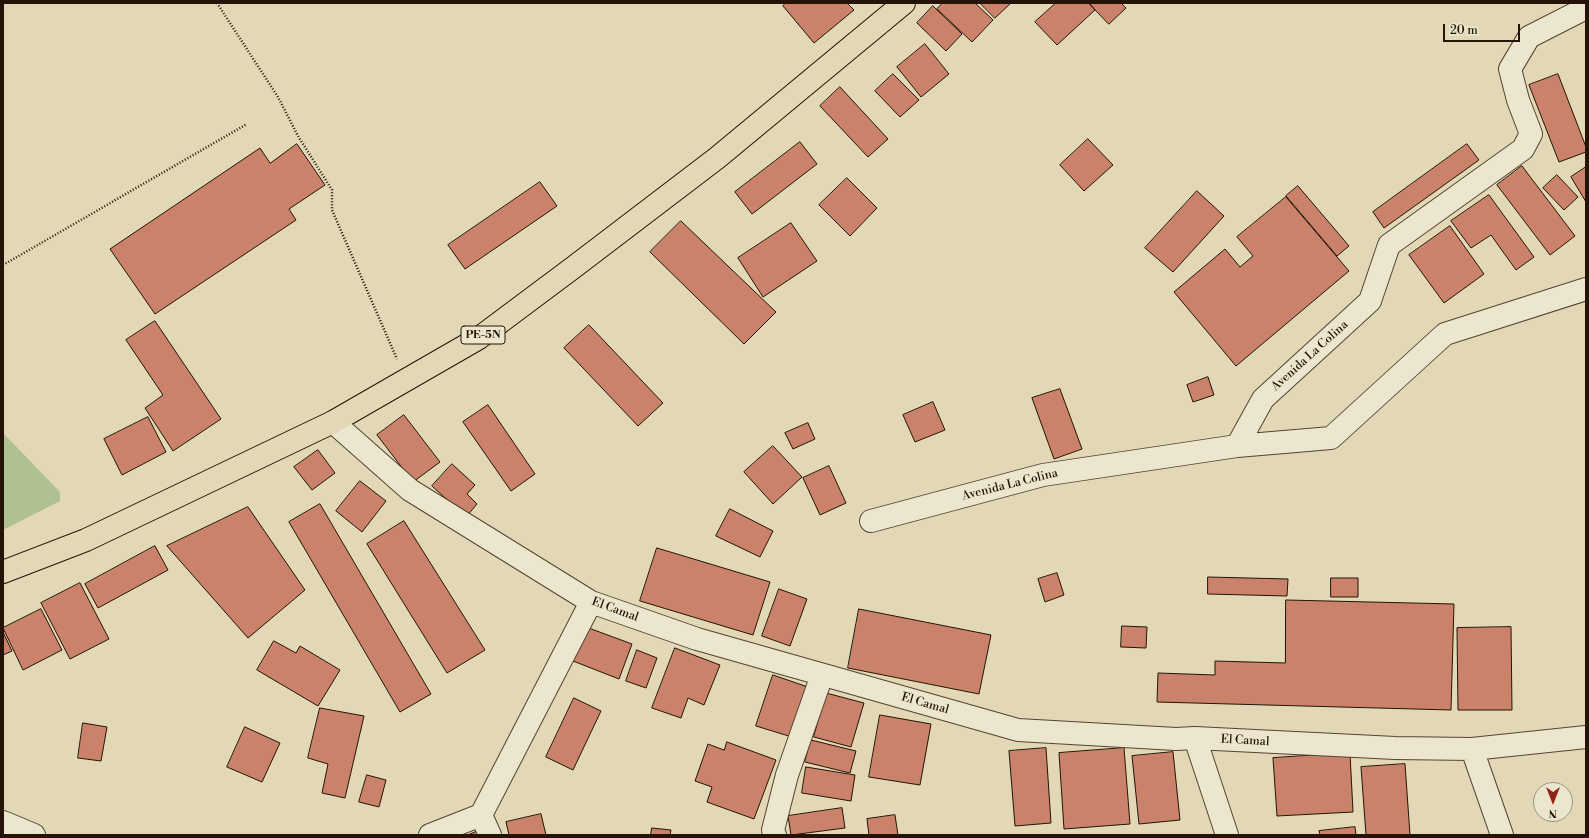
<!DOCTYPE html>
<style>
body{margin:0}
#map{position:relative;width:1589px;height:838px;overflow:hidden;background:#e2d8b5;font-family:"Libre Bodoni",serif}
canvas{display:block}
.frame{position:absolute;inset:0;border:4px solid #241306;pointer-events:none}
.north{position:absolute;left:1533px;top:782px;width:40px;height:40px;box-sizing:border-box;background:#ece6cf;border:1px solid #9c927f;border-radius:50%;rotate:180deg;font-size:11px;font-weight:700;line-height:16px;text-align:center;color:#241306}
.north::after{content:'';display:block;margin:auto;width:14px;height:18px;background:#8f2418;clip-path:polygon(50% 0,100% 100%,50% 72%,0 100%)}
.scale{position:absolute;left:1443px;top:24px;width:77px;height:18px;box-sizing:border-box;border:2px solid #241306;border-top:0;padding-left:5px;font-size:12px;line-height:14px;white-space:nowrap;color:#241306;-webkit-text-stroke:3px #ece6cf;paint-order:stroke}
</style>
<div id="map">
<canvas width="1589" height="838"></canvas>
<div class="frame"></div>
<div class="north">N</div>
<div class="scale">20 m</div>
</div>
<script>
const context = document.querySelector('canvas').getContext('2d');
context.lineJoin = 'round';
function paint(path, color) { context.fillStyle = color; context.fill(path, 'evenodd'); }
function stroke(path, color, width, dash) { context.strokeStyle = color; context.lineWidth = width; context.lineCap = dash ? 'butt' : 'round'; context.setLineDash(dash || []); context.stroke(path); }
function write(font, color, halo, rows, align = 'center') {
  context.font = font + ' "Libre Bodoni",serif'; context.lineWidth = 3.5; context.setLineDash([]); context.textBaseline = 'middle'; context.strokeStyle = halo; context.fillStyle = color; for (const [text, x, y, turn = 0] of rows) {
    context.save(); context.translate(x, y); context.rotate((+turn || 0) * Math.PI / 180); context.textAlign = isNaN(turn) ? turn : align; if (halo) context.strokeText(text, 0, 0); context.fillText(text, 0, 0); context.restore();
  }
}
paint(new Path2D(`
 M3 433 60 492V501L3 530Z`), '#afc091');
const building = new Path2D(`
 M786 3H847L854 10 814 43 783 6Z
 M943 3H975L993 20 972 42 937 9Z
 M980 3H1011L995 18Z
 M1056 3H1089L1095 10 1057 45 1035 22Z
 M1089 3H1121L1126 8 1109 24Z
 M933 6 962 34 946 51 917 23Z
 M925 44 949 74 921 97 897 67Z
 M893 74 919 100 900 117 875 91Z
 M1558 74 1586 147V152L1559 162 1529 85Z
 M840 87 888 139 868 157 820 106Z
 M1088 139 1113 165 1084 191 1060 165Z
 M800 142 817 164 752 214 735 192Z
 M297 144 325 185 289 209 296 220 155 314 110 249 260 148 270 163Z
 M1467 144 1479 160 1384 228 1373 212Z
 M1522 166 1575 236 1550 255 1497 185Z
 M1586 167V202L1571 177Z
 M1557 175 1578 197 1564 210 1543 188Z
 M847 178 877 208 850 236 819 205Z
 M540 182 557 206 465 269 448 245Z
 M1298 186 1349 246 1337 256 1286 196Z
 M1197 191 1224 216 1173 272 1145 248Z
 M1489 195 1534 257 1516 270 1491 235 1471 248 1451 221Z
 M1286 197 1349 271 1236 366 1174 292 1225 249 1240 267 1253 256 1237 237Z
 M681 221 776 312 744 344 650 252Z
 M791 223 817 261 763 297 738 258Z
 M1450 226 1484 274 1444 303 1409 255Z
 M155 321 221 419 173 451 145 408 163 395 126 340Z
 M589 325 663 403 638 426 564 348Z
 M1208 377 1214 395 1193 402 1187 385Z
 M1060 389 1082 449 1054 459 1032 398Z
 M933 402 945 430 915 442 903 415Z
 M488 405 535 474 511 491 463 422Z
 M404 415 440 462 413 482 377 435Z
 M148 417 166 452 122 475 104 439Z
 M808 423 815 439 793 449 785 433Z
 M773 446 802 477 773 504 744 472Z
 M318 450 335 473 312 490 294 467Z
 M452 464 475 485 467 494 477 504 466 517 432 486Z
 M829 466 846 503 820 515 803 478Z
 M360 481 386 501 362 532 336 511Z
 M320 504 431 694 400 712 289 522Z
 M248 507 305 590 248 638 167 546Z
 M730 509 773 531 760 557 716 536Z
 M404 521 485 650 447 673 367 544Z
 M155 546 168 570 98 608 85 584Z
 M657 548 770 582 753 635 640 601Z
 M1057 573 1064 595 1045 602 1038 579Z
 M1208 577 1288 579 1287 596 1208 594Z
 M1331 578H1358V597H1331Z
 M80 583 109 639 70 659 41 603Z
 M779 589 807 599 790 646 762 636Z
 M1286 600 1454 604 1451 710 1157 702 1158 673 1215 675V661L1285 663Z
 M41 609 62 650 23 670 3 628Z
 M859 609 991 635 979 694 848 668Z
 M1122 626 1147 627 1146 648 1121 647Z
 M586 627 632 644 619 679 573 661Z
 M1511 627 1512 710H1458L1457 628Z
 M3 632 12 651 3 655Z
 M274 641 296 653 300 646 340 670 318 706 257 670Z
 M675 648 720 665 704 705 688 698 681 718 652 708Z
 M637 650 657 658 646 688 626 681Z
 M773 675 808 687 792 737 756 726Z
 M826 693 864 703 851 747 814 737Z
 M574 698 601 711 573 770 546 757Z
 M320 708 364 716 345 798 322 793 328 764 308 758Z
 M880 715 931 724 920 785 869 777Z
 M83 723 107 727 101 761 78 758Z
 M245 727 280 743 262 782 227 767Z
 M811 740 856 751 850 773 805 762Z
 M727 742 776 760 754 819 707 802 712 787 695 781 708 744 724 750Z
 M1046 748 1051 823 1015 826 1009 751Z
 M1124 748 1130 824 1064 829 1059 753Z
 M1173 752 1180 820 1139 824 1132 756Z
 M1350 753 1353 812 1277 816 1273 758Z
 M1405 764 1410 835H1366L1361 767Z
 M806 767 855 775 851 801 802 793Z
 M367 775 386 780 379 807 359 802Z
 M842 808 845 828 791 835 788 816Z
 M541 814 546 835H509L506 822Z
 M895 815 898 835H869L867 819Z
 M1355 827 1356 835H1320L1319 831Z
 M652 828 671 830 670 835H651Z
 M478 831 479 835H468Z`);
paint(building, '#ca826a');
stroke(building, '#241306', 1);
const minor = new Path2D(`
 M333 422 410 490 591 602 697 639 1018 730 1176 739 1195 738 1395 748 1472 749 1586 737
 M1237 446 1331 438 1445 334 1586 289
 M871 521 1043 475 1237 446 1263 399 1370 301 1389 245 1523 149 1531 134 1518 100 1510 69 1529 37 1586 8
 M1195 738 1227 835
 M1472 749 1502 835
 M3 822 34 835
 M430 835 481 815
 M490 835 481 815 591 602
 M775 835 773 830 787 775 822 675`);
const highway = new Path2D(`
 M3 572 86 540 333 422 479 338 574 267 717 158 904 3`);
stroke(minor, '#544432', 24);
stroke(highway, '#241306', 24);
stroke(new Path2D(`
 M217 3 278 97 298 136 332 190V210L397 359
 M3 265 247 124`), '#241306', 2.5, [1, 2]);
stroke(minor, '#ece6cf', 22);
stroke(highway, '#e2d8b5', 22);
for (const [x, y, w] of [
 [483,335,44]
]) { const box = new Path2D(); box.roundRect(x - w / 2, y - 9, w, 18, 3); context.fillStyle = '#ece6cf'; context.fill(box); stroke(box, '#241306', 1); }
write('bold 11px', '#241306', null, [
 ["PE-5N",483,335]
]);
write('12px', '#241306', '#ece6cf', [
 ["Avenida La Colina",1310,356,-42],
 ["Avenida La Colina",1010,485,-14],
 ["El Camal",615,610,20],
 ["El Camal",925,704,16],
 ["El Camal",1245,741,3]
]);
</script>
